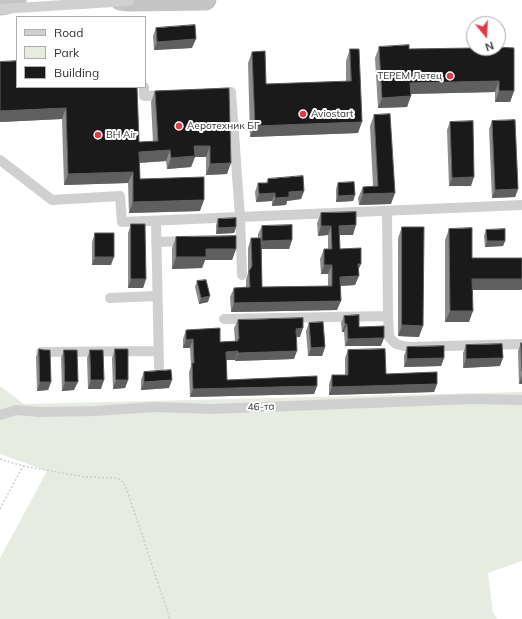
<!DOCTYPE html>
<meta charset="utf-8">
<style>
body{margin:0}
#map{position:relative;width:522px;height:619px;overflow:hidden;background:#fff;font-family:Mulish,sans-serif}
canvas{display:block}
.legend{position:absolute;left:16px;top:16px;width:130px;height:72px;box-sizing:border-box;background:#fff;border:1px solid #adadad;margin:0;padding:5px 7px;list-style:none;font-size:12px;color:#333}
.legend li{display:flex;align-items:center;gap:8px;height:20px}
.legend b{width:20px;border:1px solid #adadad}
.north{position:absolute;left:466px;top:16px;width:40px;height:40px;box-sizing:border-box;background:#fff;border:1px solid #adadad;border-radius:50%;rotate:162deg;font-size:11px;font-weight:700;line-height:16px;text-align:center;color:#333}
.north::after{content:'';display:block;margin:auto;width:14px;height:18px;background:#e63946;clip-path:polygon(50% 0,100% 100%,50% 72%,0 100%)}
</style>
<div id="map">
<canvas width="522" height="619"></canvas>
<ul class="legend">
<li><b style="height:5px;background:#d0d0d0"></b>Road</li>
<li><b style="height:11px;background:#e6ecdf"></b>Park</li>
<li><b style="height:11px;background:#1a1a1a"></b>Building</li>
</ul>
<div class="north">N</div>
</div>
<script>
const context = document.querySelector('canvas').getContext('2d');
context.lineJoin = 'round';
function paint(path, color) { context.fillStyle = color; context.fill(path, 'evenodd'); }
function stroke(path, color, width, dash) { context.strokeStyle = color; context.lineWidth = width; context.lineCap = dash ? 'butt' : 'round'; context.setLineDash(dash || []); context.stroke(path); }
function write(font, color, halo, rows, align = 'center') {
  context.font = font + ' Mulish,sans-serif'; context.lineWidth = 4; context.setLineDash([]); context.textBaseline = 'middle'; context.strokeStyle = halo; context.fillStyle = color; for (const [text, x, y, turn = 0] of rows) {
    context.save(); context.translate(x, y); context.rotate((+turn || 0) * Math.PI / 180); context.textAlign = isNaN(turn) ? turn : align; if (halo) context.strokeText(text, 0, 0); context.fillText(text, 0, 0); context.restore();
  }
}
paint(new Path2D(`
 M0 386 24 404 522 392V561L488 573 493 613 498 619H0V558L47 471 0 454Z`), '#e6ecdf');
stroke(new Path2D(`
 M120 0 129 1 206 0
 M0 5 7 4 16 0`), '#c4c4c4', 21);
stroke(new Path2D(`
 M0 459 23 466 85 477 117 478 123 482 127 490 170 619
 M0 509 23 466`), '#cdcdcd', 1.5, [2, 2]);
stroke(new Path2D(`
 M0 9 129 1V0
 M144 87V96L166 95
 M216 93 231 92 240 217 242 275
 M0 160 52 200 120 196 122 222 522 205
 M387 211 388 316 389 337 396 344 408 347 522 344
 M156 221 159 367
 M156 242 187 241
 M110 298 157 296
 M224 319 388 316
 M41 352 158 351
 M0 415 16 410 39 412 95 411 155 407 211 409 473 399 522 400`), '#d0d0d0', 10);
paint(new Path2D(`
 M156 28 192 48 154 50 153 36Z
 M379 47 409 49 474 48 514 91 510 102H495V92L411 94 407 107 378 108 375 58Z
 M350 49 358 133 250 137 248 63 252 52 266 84 346 82V61Z
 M137 87 139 142H153L151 102 155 91 229 88 227 174 206 175V157H195L191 167 167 169 166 161 140 163V179L200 211 129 213 128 183 64 185 62 119 0 122Z
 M374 115 391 204 359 205 358 198 363 187 373 186 370 126Z
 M492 121 518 189 515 197 492 198 489 129Z
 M450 122 471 186H449L447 130Z
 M268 179 304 191 301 199 287 201 286 205 272 206V201L256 202 255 192 258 183H266Z
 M338 183 355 195 353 201 336 202V189Z
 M321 213 353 235H339L340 249 358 271 355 285 341 286 337 310 231 312 230 297 234 288 246 287V280L248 273V248L251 238H258V234L262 226 292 240 289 249H261L262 287 328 286V274H321L320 259 324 249H328V235L318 236 317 223Z
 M218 219 236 227 234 233 216 234V225Z
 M131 224 146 279 143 288H128V233Z
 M402 227 419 337 398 336V238Z
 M449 229 472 258H522V289L521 290H473L469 322H445V240Z
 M486 230 505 241 503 246 485 247 484 236Z
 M95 233 111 265H92V242Z
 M176 237 236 249 232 260H205L202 268 172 269V248Z
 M197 281 208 302 199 304 195 287Z
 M344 316 381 346H345L344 332H342L341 323Z
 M238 320 300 337H297L294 359 235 361V360H226L227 380 317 386 314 394 190 397 189 372 191 366 190 348H183V339L186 330 220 342 235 341 234 328Z
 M309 323 325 347 322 356H308L306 331Z
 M521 343H522V384H519L518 351Z
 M466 345 500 366 463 368V353Z
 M407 347 444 358 441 366 404 367V356Z
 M39 349 51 382 48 390 37 391 36 357Z
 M115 349 128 380 125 388 113 389 112 358Z
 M64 350 74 390 62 391 61 358Z
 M90 350 101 389H88L87 358Z
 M348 350 386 374 437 384 434 392 329 395V384L332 375H345V358Z
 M144 372 169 388 141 390V380Z`), '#8c8c8c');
paint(new Path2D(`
 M196 39 192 48 154 50 157 42Z
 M499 81 495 92 406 94 410 83Z
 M499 91H514L510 102H495Z
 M411 96 407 107 378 108 382 98Z
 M66 108 62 119 0 122V111Z
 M362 122 358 133 250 137 255 126Z
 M194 146H210L206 157H195L191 167 167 169 171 158Z
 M170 150 166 161 135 163 139 152Z
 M231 163 227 174 206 175 210 164Z
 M133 172 128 183 64 185 68 174Z
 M474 177 471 186H449L452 178Z
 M518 189 515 197 492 198 495 190Z
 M304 191 301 199 287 201 286 205 272 206 275 198 289 192Z
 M275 193 272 201 256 202 259 194Z
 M395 193 391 204 359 205 363 194Z
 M355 195 353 201 336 202 338 196Z
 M204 200 200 211 129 213 133 202Z
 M356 225 353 235H336L339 226Z
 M321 226H331L328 235 318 236Z
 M236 227 234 233 216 234 218 228Z
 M292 240 289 249H259L262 241Z
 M487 241H505L503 246 485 247Z
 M206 249H236L232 260H205L202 268 172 269 176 257Z
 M95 257H114L111 265H92Z
 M358 264H361L357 273Z
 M324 265H332L328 274H321Z
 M359 276 355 285 337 286 340 277Z
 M131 279H146L143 288H128Z
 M472 279H522V289L521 290H468Z
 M210 296 208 302 199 304 201 298Z
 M341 301 337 310 231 312 234 303Z
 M450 311H473L469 322H445Z
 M345 324H347L344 332H342Z
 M402 325 423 326 419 337 398 336Z
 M303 328 300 337H293L296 329Z
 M384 338 381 346H345L348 339Z
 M193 339 190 348H183L186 340Z
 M325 347 322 356H308L311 348Z
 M238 351 235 360H223L226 352Z
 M297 351 294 359 235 361 238 353Z
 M444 358 441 366 404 367 407 359Z
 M503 358 500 366 463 368 466 359Z
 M522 376V384H519Z
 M91 380H104L101 389H88Z
 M116 380H128L125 388 113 389Z
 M172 380 169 388 141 390 144 382Z
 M40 382H51L48 390 37 391Z
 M65 382H78L74 390 62 391Z
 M437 384 434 392 329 395 332 387Z
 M317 386 314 394 190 397 193 389Z`), '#5f5f5f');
const building = new Path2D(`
 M195 25 196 39 157 42 156 28Z
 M409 45V49L474 48H498V47L514 48V91H499V81L410 83 411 96 382 98 379 47Z
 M350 49H359L362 122 255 126 252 52 265 51 266 84 351 81Z
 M17 61V87H137L139 142 158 141 155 91 229 88 231 163 210 164V146H194L195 156 171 158 170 150 139 152 140 179 204 177V200L133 202V172L68 174 66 108 0 111V62Z
 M390 114 395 193 363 194V187L378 186 374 115Z
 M515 120 518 189 495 190 492 121Z
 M473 121 474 177 452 178 450 122Z
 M303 176 304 191 289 192V197L275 198V193L259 194 258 183H268V179Z
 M354 182 355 195 338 196V183Z
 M356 212V225L339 226 340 249 361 248V264H358L359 276 340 277 341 301 234 303V288L250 287 249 271 251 268 252 265 251 238H261L262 287 332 286V265H324V249H332L331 226H321V213Z
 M236 218V227L218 228V219Z
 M131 224H145L146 279H131Z
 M292 225V240L262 241V226Z
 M402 227H424L423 326 402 325Z
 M472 228V258H522V279H472L473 311H450L449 229Z
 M505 229V241H487L486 230Z
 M95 233H114V257H95Z
 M236 236V249H206V257H176V237Z
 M206 280 210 296 201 298 197 281Z
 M359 315V327L384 326V338L348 339 347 324H345L344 316Z
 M303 318V328L296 329 297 351 238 353V351L226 352 227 380 317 376V386L193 389 192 363H194L193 339 186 340V330L220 328V342L238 341V339H239L238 320Z
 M323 322 325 347 311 348 309 323Z
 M521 343H522V371Z
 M502 344 503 358 466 359V345Z
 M444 346V358L407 359V347Z
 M39 349 44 350H50L51 382H40Z
 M115 349H128V380H116Z
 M385 349 386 374 437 372V384L332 387V375H348V350Z
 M64 350H77L78 382H65Z
 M90 350H103L104 380H91Z
 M171 370 172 380 144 382V372Z`);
paint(building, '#1a1a1a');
stroke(building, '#5f5f5f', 1);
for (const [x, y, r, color] of [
 [450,76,4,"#e63946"],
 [303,114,4,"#e63946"],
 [179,126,4,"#e63946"],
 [98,135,4,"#e63946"]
]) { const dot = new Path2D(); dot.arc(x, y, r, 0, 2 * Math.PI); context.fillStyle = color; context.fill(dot); stroke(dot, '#fff', 1.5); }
write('10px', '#333', '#fff', [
 ["ТЕРЕМ Летец",442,76,"right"],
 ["Aviostart",311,114],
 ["Аеротехник БГ",187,126],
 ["BH Air",106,135]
], 'left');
write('10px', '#333', '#fff', [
 ["46-та",261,407,-2]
]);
</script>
